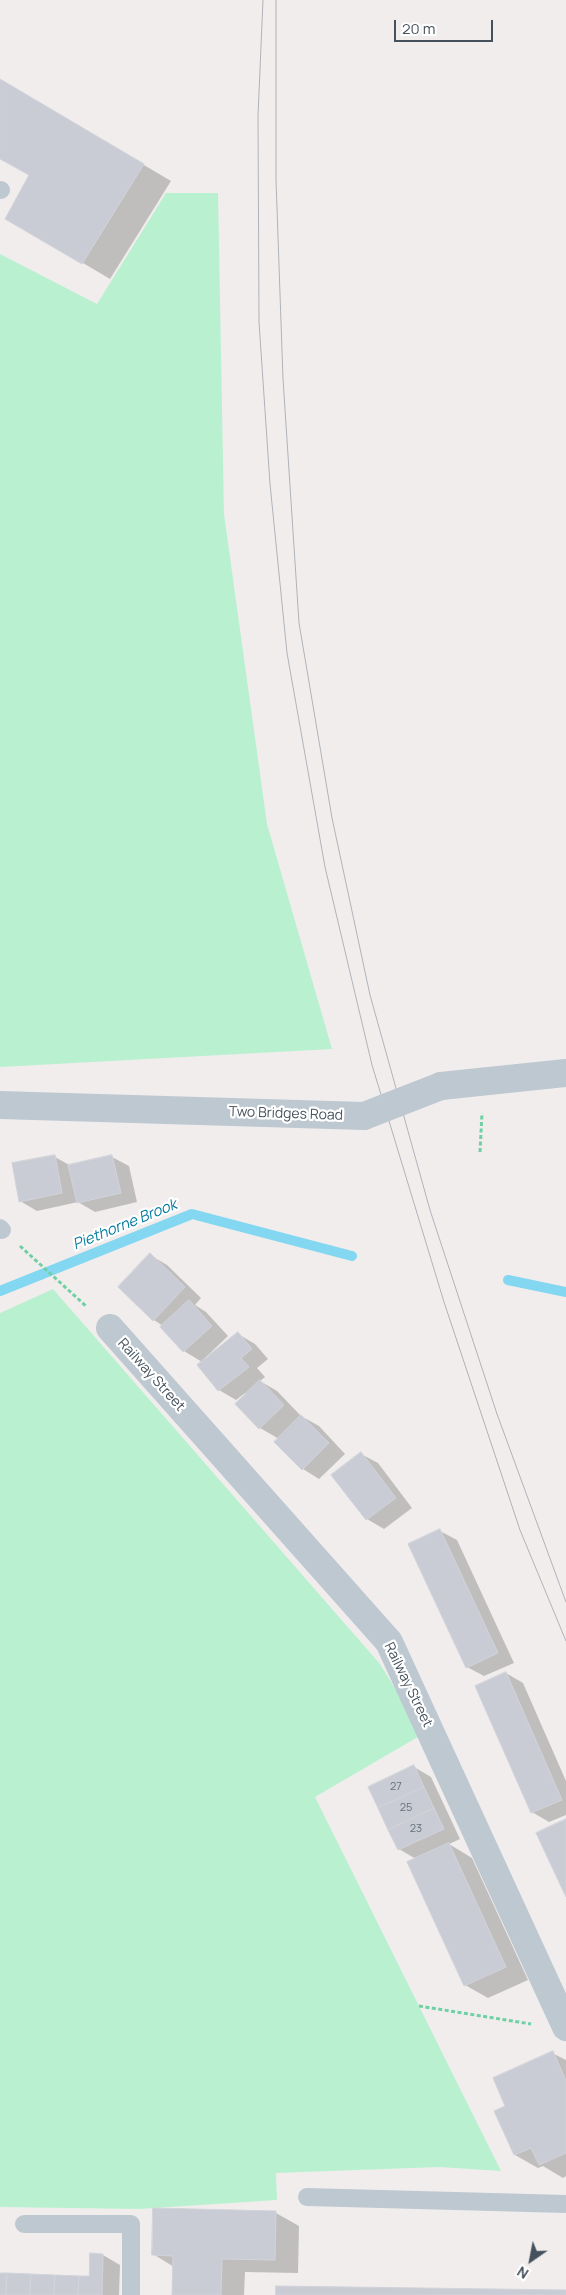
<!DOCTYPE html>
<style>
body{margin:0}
#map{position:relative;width:566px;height:2295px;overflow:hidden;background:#f1eded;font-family:Manrope,sans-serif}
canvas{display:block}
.north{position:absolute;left:506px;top:2235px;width:50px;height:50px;-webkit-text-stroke:4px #fff;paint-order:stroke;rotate:213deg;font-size:14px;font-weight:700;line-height:20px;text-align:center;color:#45515c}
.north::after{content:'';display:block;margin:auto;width:18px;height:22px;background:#45515c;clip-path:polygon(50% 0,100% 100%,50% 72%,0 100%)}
.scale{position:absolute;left:394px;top:20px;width:99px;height:22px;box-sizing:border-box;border:2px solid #45515c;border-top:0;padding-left:6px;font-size:15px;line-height:18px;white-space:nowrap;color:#45515c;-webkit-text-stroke:4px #fff;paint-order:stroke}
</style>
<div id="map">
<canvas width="566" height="2295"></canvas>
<div class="north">N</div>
<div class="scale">20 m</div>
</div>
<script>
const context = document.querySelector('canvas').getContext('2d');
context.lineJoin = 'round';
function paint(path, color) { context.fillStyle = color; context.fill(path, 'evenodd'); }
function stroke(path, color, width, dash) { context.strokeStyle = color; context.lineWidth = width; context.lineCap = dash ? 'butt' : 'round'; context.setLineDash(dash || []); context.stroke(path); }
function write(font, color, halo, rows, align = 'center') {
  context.font = font + ' Manrope,sans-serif'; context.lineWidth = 4.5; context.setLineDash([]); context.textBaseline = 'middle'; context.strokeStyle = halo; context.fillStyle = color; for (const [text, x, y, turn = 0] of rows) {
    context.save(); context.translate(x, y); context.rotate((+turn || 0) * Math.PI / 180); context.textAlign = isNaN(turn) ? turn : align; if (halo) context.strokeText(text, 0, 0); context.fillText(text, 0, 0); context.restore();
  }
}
paint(new Path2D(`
 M166 193H218L224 514 267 824 332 1049 0 1067V254L97 304Z
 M53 1289 380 1664 423 1734 315 1797 501 2171 439 2167 276 2173 277 2200 139 2209 0 2207V1313Z`), '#b9f1d0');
paint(new Path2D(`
 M0 80 171 181 110 279 7 218 30 175 0 158Z
 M55 1157 71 1166 112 1157 129 1166 137 1202 95 1212 78 1202 37 1211 20 1201Z
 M150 1255 167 1265 201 1298 195 1305 206 1312 228 1336 205 1358 206 1359 238 1334 255 1344 268 1359 257 1368 265 1377 260 1381 277 1391 301 1416 319 1426 345 1454 319 1479 303 1469 279 1439 260 1428 237 1404 247 1394 245 1393 236 1400 219 1390 199 1365 202 1362 184 1351 162 1327 163 1326 154 1320Z
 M361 1454 378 1463 412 1508 384 1529 367 1519Z
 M440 1531 457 1540 514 1663 484 1676 467 1667Z
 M506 1673 523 1683 566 1781V1815L549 1822 532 1812Z
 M414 1767 431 1777 460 1839 449 1844 472 1858 528 1980 488 1998 465 1985 416 1859 399 1849Z
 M552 2053 566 2060V2176L563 2178 543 2166 538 2168 515 2155 507 2107Z
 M276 2213 299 2226 298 2273 245 2272 244 2295H174V2267L153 2254Z
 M91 2255H103L120 2265 119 2295H0V2274L91 2277Z`), '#0003');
stroke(new Path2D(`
 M508 1280 566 1292
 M0 1291 192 1214 352 1256`), '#83d7f1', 10);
const building = new Path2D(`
 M0 79 144 164 82 264 5 219 29 175 0 159Z
 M55 1155 62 1193 19 1202 12 1163Z
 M112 1155 121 1193 77 1203 68 1165Z
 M150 1253 185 1287 153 1321 118 1287Z
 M189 1300 212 1326 183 1352 160 1327Z
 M238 1332 252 1349 241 1358 249 1367 218 1391 197 1365Z
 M260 1380 284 1405 259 1429 235 1404Z
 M301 1415 329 1443 302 1470 274 1442Z
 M361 1452 396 1498 366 1520 331 1475Z
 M440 1529 498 1653 466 1668 408 1544Z
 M506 1672 562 1800 531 1813 475 1686Z
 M414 1765 424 1787 378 1808 368 1787Z
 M424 1787 434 1808 388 1830 378 1808Z
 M434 1808 444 1829 398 1850 388 1830Z
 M566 1819V1897L536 1833Z
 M449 1843 506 1967 464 1986 407 1862Z
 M553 2051 566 2081V2153L539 2165 531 2148 514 2155 494 2111 505 2106 493 2078Z
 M153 2208 276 2211 275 2260 222 2259 221 2295H172L173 2256 152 2255Z
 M90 2253 103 2254 102 2295H78L79 2276H89Z
 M0 2273H7L6 2295H0Z
 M7 2273 31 2274 30 2295H6Z
 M31 2274 55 2275 54 2295H30Z
 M55 2275 79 2276 78 2295H54Z
 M276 2286 566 2290V2295H276Z`);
paint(building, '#c9ccd4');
stroke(building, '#d1d3da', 1);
stroke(new Path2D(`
 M480 1152 482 1113
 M20 1246 87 1307
 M419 2006 531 2024`), '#6fd1a3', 3, [4, 2.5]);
stroke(new Path2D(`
 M0 190H1
 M0 1228 2 1230
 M307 2197 566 2204
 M24 2224H131V2295`), '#bdc8d1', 18);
stroke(new Path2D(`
 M441 1086 566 1073
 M0 1105 364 1116
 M110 1328 389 1642 566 2027`), '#bdc8d1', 28);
stroke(new Path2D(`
 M263 0 258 116 259 322 270 484 287 653 325 867 372 1065 444 1302 520 1530 566 1641
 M276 0V180L283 379 299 623 332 818 370 995 430 1210 497 1414 566 1602`), '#afb3b9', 1);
stroke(new Path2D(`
 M364 1116 441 1086`), '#bdc8d1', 28);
write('11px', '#66707a', null, [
 ["27",396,1787],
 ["25",406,1808],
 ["23",416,1829]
]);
write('14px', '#45515c', '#fff', [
 ["Two Bridges Road",286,1114,2],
 ["Railway Street",151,1375,48],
 ["Railway Street",408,1685,64]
]);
write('italic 15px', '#057ca0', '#fff', [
 ["Piethorne Brook",125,1225,-22]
]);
</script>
